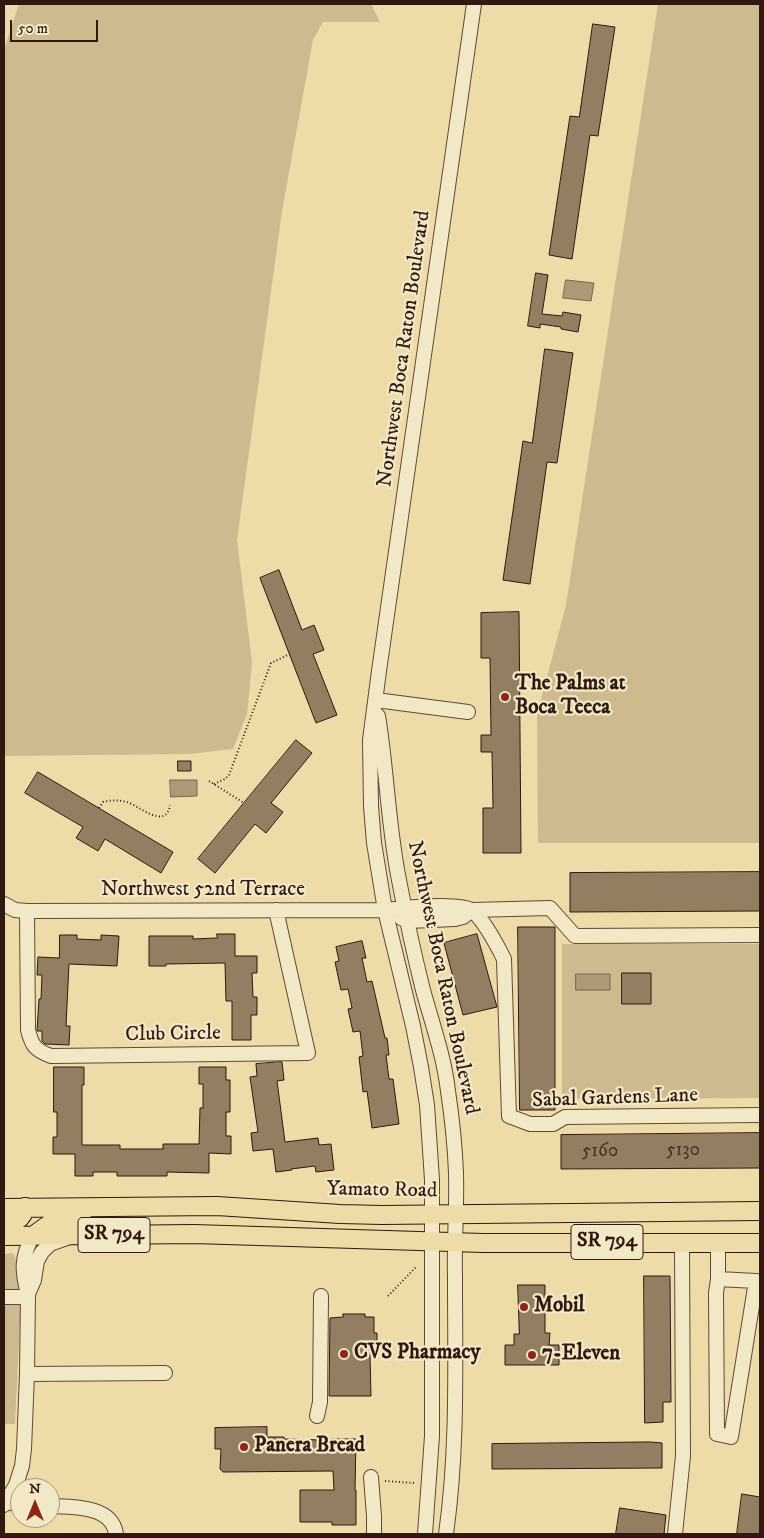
<!DOCTYPE html>
<style>
body{margin:0}
#map{position:relative;width:764px;height:1538px;overflow:hidden;background:#eddba8;font-family:"IM FELL DW Pica",serif}
canvas{display:block}
.frame{position:absolute;inset:0;border:5px solid #2f1911;pointer-events:none}
.north{position:absolute;left:10px;top:1478px;width:50px;height:50px;box-sizing:border-box;background:#f3e8c6;border:1px solid #a5957e;border-radius:50%;rotate:0deg;font-size:14px;font-weight:700;line-height:20px;text-align:center;color:#2f1911}
.north::after{content:'';display:block;margin:auto;width:18px;height:22px;background:#8f2418;clip-path:polygon(50% 0,100% 100%,50% 72%,0 100%)}
.scale{position:absolute;left:10px;top:20px;width:88px;height:22px;box-sizing:border-box;border:2px solid #2f1911;border-top:0;padding-left:6px;font-size:15px;line-height:18px;white-space:nowrap;color:#2f1911;-webkit-text-stroke:4px #f3e8c6;paint-order:stroke}
</style>
<div id="map">
<canvas width="764" height="1538"></canvas>
<div class="frame"></div>
<div class="north">N</div>
<div class="scale">50 m</div>
</div>
<script>
const context = document.querySelector('canvas').getContext('2d');
context.lineJoin = 'round';
function paint(path, color) { context.fillStyle = color; context.fill(path, 'evenodd'); }
function stroke(path, color, width, dash) { context.strokeStyle = color; context.lineWidth = width; context.lineCap = dash ? 'butt' : 'round'; context.setLineDash(dash || []); context.stroke(path); }
function write(font, color, halo, rows, align = 'center') {
  context.font = font + ' "IM FELL DW Pica",serif'; context.lineWidth = 4.5; context.setLineDash([]); context.textBaseline = 'middle'; context.strokeStyle = halo; context.fillStyle = color; for (const [text, x, y, turn = 0] of rows) {
    context.save(); context.translate(x, y); context.rotate((+turn || 0) * Math.PI / 180); context.textAlign = isNaN(turn) ? turn : align; if (halo) context.strokeText(text, 0, 0); context.fillText(text, 0, 0); context.restore();
  }
}
paint(new Path2D(`
 M19 4H371L380 22H323L313 40 282 211 237 540 252 662 247 714 233 749 189 754 4 756V50Z
 M658 4H760V843H538L537 715 566 605Z
 M562 944H760V1098L562 1099Z
 M13 1253 20 1268 21 1297 15 1424H4V1254Z`), '#cdba8e');
const water = new Path2D(`
 M566 280 594 283 591 301 563 298Z
 M170 780H197V796L171 797Z
 M576 974H610V990H576Z`);
paint(water, '#ac9975');
stroke(water, '#7a664d', 1);
const building = new Path2D(`
 M593 24 615 27 598 136 590 135 572 259 549 255 570 116 579 117Z
 M536 273 548 275 542 314 562 316 563 312 581 315 578 332 561 329V327L540 324V328L528 326Z
 M545 349 573 353 557 463 547 462 530 584 503 580 523 441 532 443Z
 M279 570 302 630 314 625 324 650 313 654 337 715 316 723 260 578Z
 M519 612 521 853H483V808H493L492 752H481V735H491L490 658H481V613Z
 M296 740 312 753 271 803 283 812 266 833 255 824 215 873 198 859Z
 M178 761H191V771H178Z
 M38 772 173 852 161 873 105 839 98 851 76 838 83 827 25 793Z
 M760 872V911L570 912V873Z
 M518 927H555V1110H520Z
 M217 934H235V956H257V973H252L253 997H257V1015H251V1040H232V1001H226L225 963 166 964V966H149V936H193V939L217 938Z
 M477 934 497 1007 463 1015 444 943Z
 M60 935H77V939L101 940V935L119 936 117 966 69 964 66 1026H70L69 1045 45 1044 42 1041V1031H37L39 999H41L42 975H37L38 957 59 958Z
 M362 941 366 958H362L367 982 372 981 385 1038H387L389 1055H386L389 1079H393L399 1124 372 1128 367 1091 363 1092 359 1057 363 1056 360 1031 353 1032 348 1009 352 1008 348 989 341 990 335 962 339 961 336 947Z
 M622 973H651V1004H622Z
 M282 1062 284 1080 277 1081 285 1142 318 1138 319 1145 331 1144 334 1170 316 1172 315 1166 291 1169 292 1170 276 1172 273 1149 253 1151 251 1133 258 1132 250 1077 257 1076 256 1064Z
 M54 1067H84V1085H82V1145H120V1149H163V1144H199L200 1108H203V1084H199V1067H226V1080H230V1112H226V1136H231V1154L209 1153V1173L167 1172V1176H117V1172H93V1176H75V1154H53V1137H57V1112H54Z
 M760 1133V1168L561 1169V1135Z
 M644 1276H670L671 1402H663V1422L645 1423Z
 M518 1285H545V1333H550L549 1345H559V1365H505V1345H514V1334H519Z
 M343 1314H365V1317H374V1333H377V1355H370L371 1396H329L330 1318 343 1317Z
 M267 1427V1437H284V1439L322 1440V1439H356L355 1490H356V1525H332V1522H300V1490H334L333 1471 223 1472 220 1469 221 1449H215V1428Z
 M650 1442 662 1443V1468L492 1469V1444Z
 M742 1494 760 1497V1534H737Z
 M620 1508 666 1515 664 1534H616Z`);
paint(building, '#927e60');
stroke(building, '#2f1911', 1);
const minor = new Path2D(`
 M376 700 468 712
 M378 716C387 770 388 826 399 880 406 917 414 954 423 990 432 1023 444 1056 448 1091 452 1118 455 1146 456 1173 457 1208 454 1243 455 1277 455 1363 458 1449 446 1534
 M4 904 15 910 27 911 385 910C402 908 461 901 473 911 485 922 497 945 504 959L509 1116 530 1124H553L565 1117 760 1115
 M472 910 550 908 575 936 760 935
 M27 911 28 1030C32 1046 35 1050 51 1056L308 1053 276 910
 M401 918 408 921 455 919 463 917 472 910
 M718 1243V1279L716 1293 717 1434 731 1437 756 1281 718 1279
 M28 1294 34 1280 37 1261 42 1252 50 1244 67 1238
 M4 1297H28
 M27 1374 165 1373
 M317 1416 320 1402 321 1296
 M371 1477 374 1516V1533
 M6 1501 20 1506
 M4 1505 16 1485 22 1466 24 1449 27 1374 28 1294C22 1272 21 1256 33 1236
 M50 1506C72 1507 112 1505 116 1534
 M425 1534 432 1436V1180L427 1105 421 1067 413 1026 385 910 374 843 371 806 370 740 379 671 474 4
 M675 1534 683 1456 682 1243`);
const major = new Path2D(`
 M4 1208 217 1206 340 1214 382 1215 760 1211
 M4 1223C15 1222 23 1220 25 1207
 M4 1236 194 1234 483 1243H760
 M33 1236C54 1220 55 1218 82 1218`);
stroke(minor, '#5e4a37', 16);
stroke(major, '#2f1911', 20);
stroke(new Path2D(`
 M209 781 244 803
 M214 784 225 779 229 775 271 663 290 654
 M99 808 103 802C111 800 119 800 127 802 138 805 166 831 170 805
 M388 1296 416 1267
 M385 1481 415 1483`), '#2f1911', 2, [1, 2.5]);
stroke(minor, '#f3e8c6', 14);
stroke(major, '#eddba8', 18);
for (const [x, y, r, color] of [
 [505,697,5,"#8f2418"],
 [524,1307,5,"#8f2418"],
 [344,1354,5,"#8f2418"],
 [532,1355,5,"#8f2418"],
 [244,1447,5,"#8f2418"]
]) { const dot = new Path2D(); dot.arc(x, y, r, 0, 2 * Math.PI); context.fillStyle = color; context.fill(dot); stroke(dot, '#f3e8c6', 2); }
write('19px', '#483225', null, [
 ["5130",683,1151],
 ["5160",600,1152]
]);
for (const [x, y, w] of [
 [114,1235,72],
 [607,1242,72]
]) { const box = new Path2D(); box.roundRect(x - w / 2, y - 17.5, w, 35, 4); context.fillStyle = '#f3e8c6'; context.fill(box); stroke(box, '#2f1911', 1); }
write('bold 20px', '#2f1911', null, [
 ["SR 794",114,1235],
 ["SR 794",607,1242]
]);
write('21px', '#2f1911', '#f3e8c6', [
 ["Northwest Boca Raton Boulevard",405,349,-82],
 ["Northwest 52nd Terrace",203,891],
 ["Northwest Boca Raton Boulevard",442,978,78],
 ["Club Circle",173,1035,-1],
 ["Sabal Gardens Lane",615,1099,-2],
 ["Yamato Road",382,1191,1]
]);
write('bold 21px', '#2f1911', '#f3e8c6', [
 ["The Palms at",515,685],
 ["Boca Teeca",515,709],
 ["Mobil",534,1307],
 ["CVS Pharmacy",354,1354],
 ["7-Eleven",542,1355],
 ["Panera Bread",254,1447]
], 'left');
</script>
